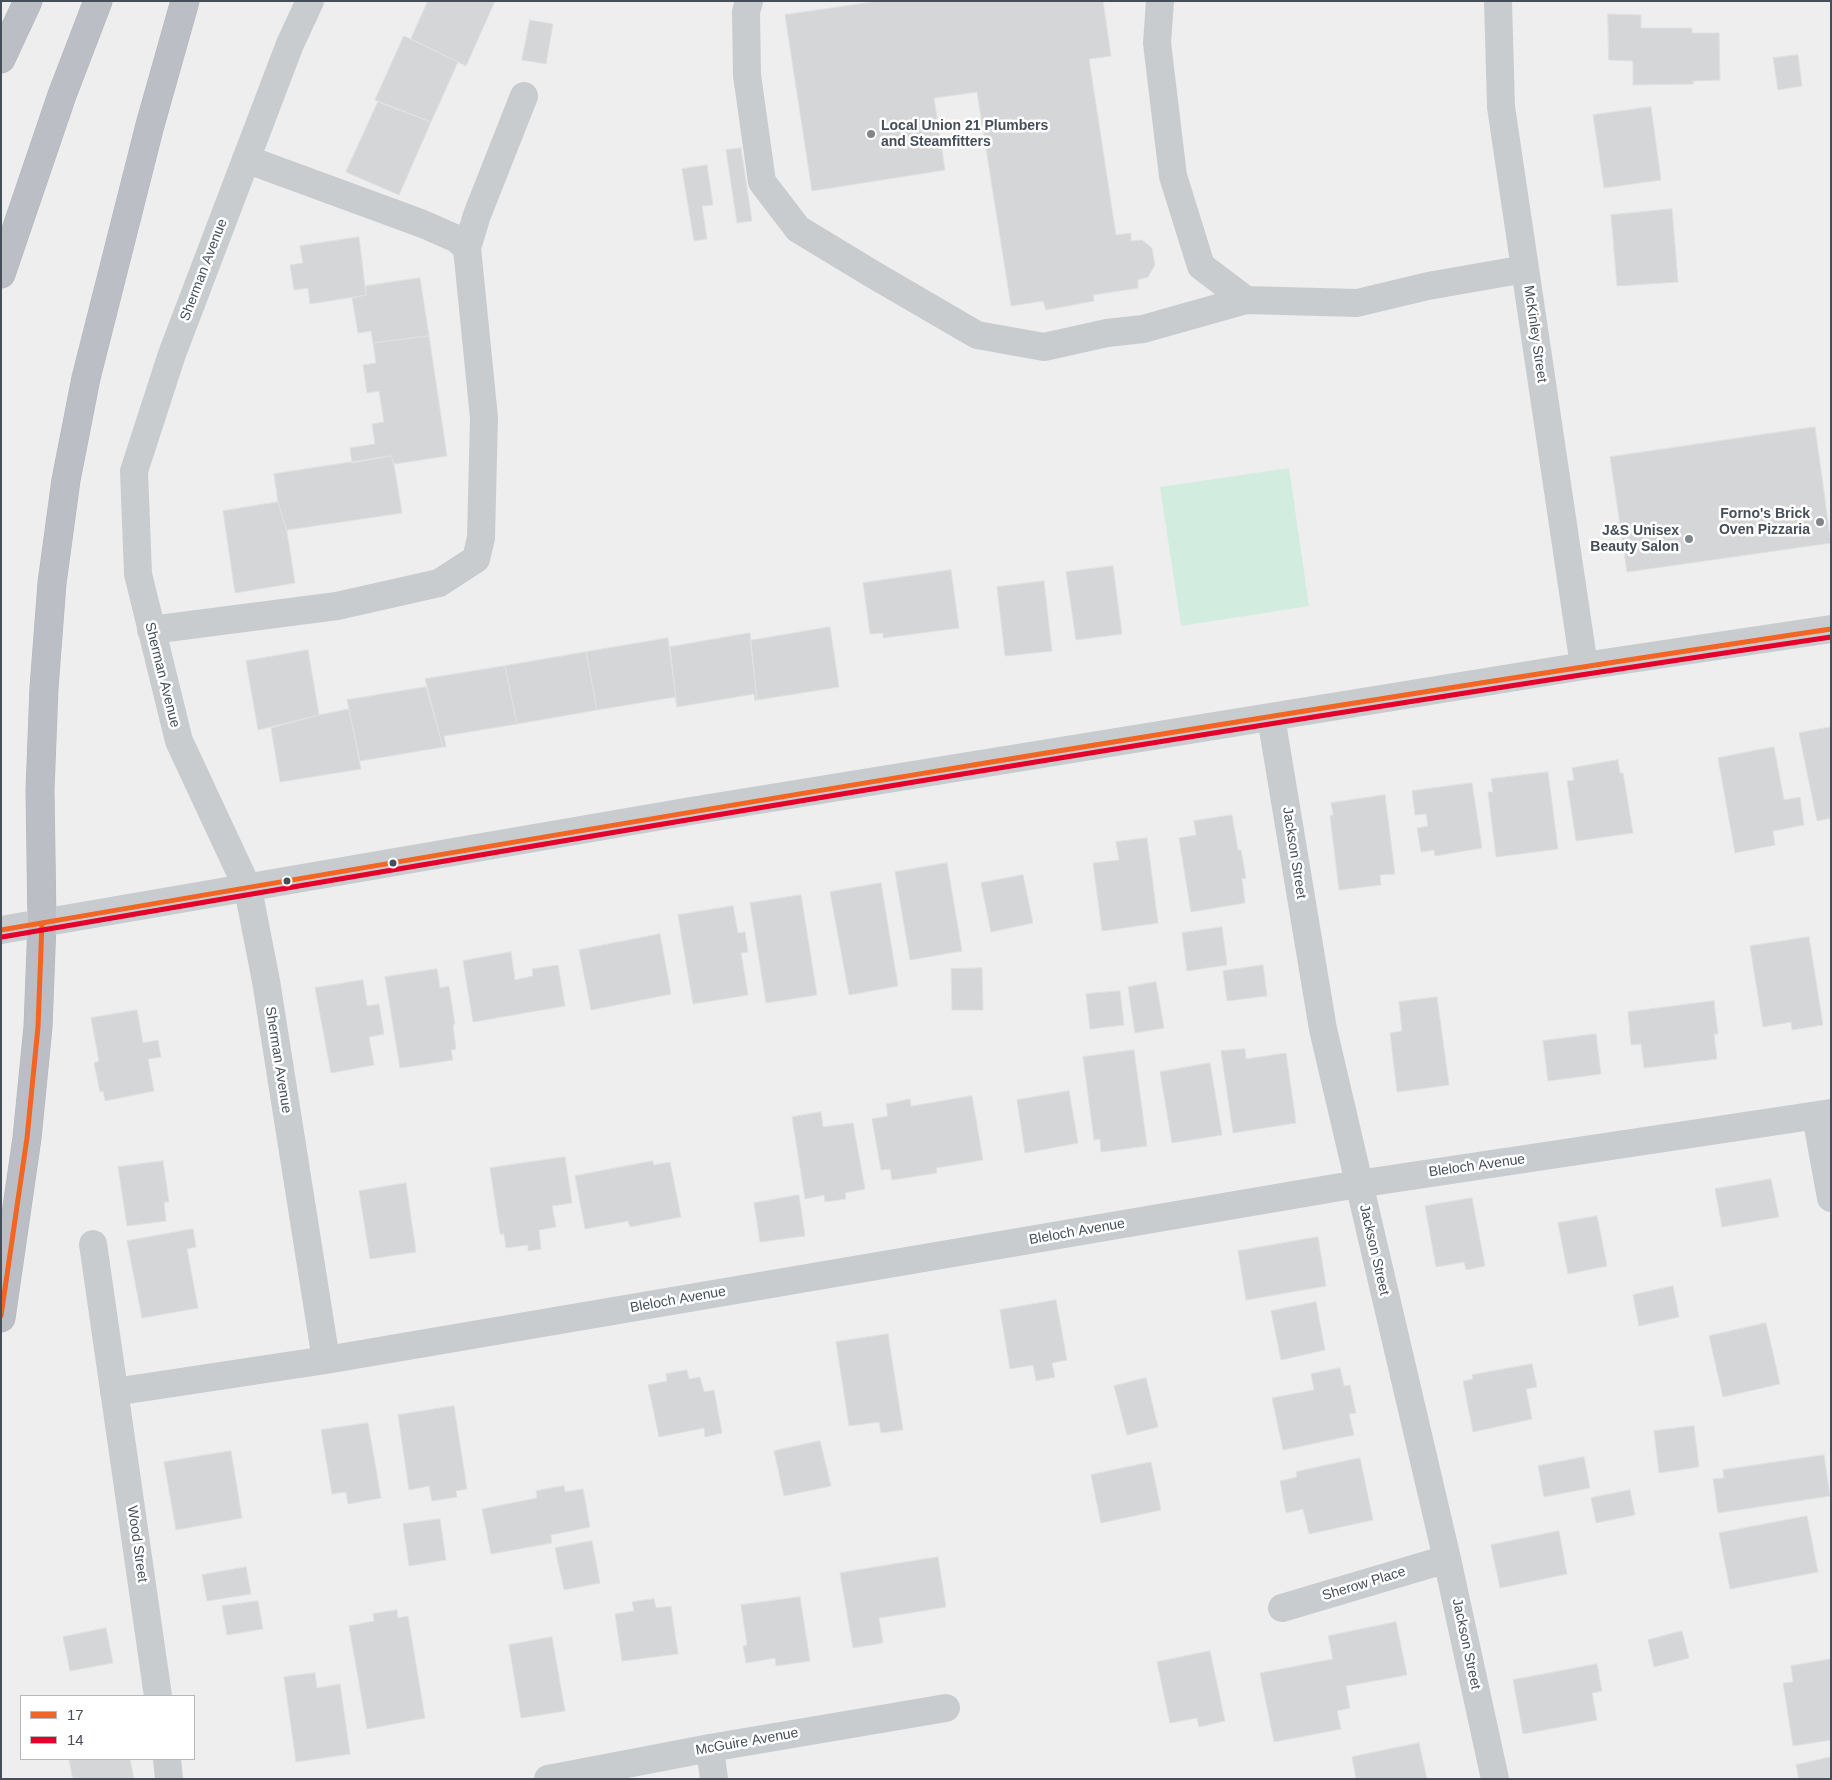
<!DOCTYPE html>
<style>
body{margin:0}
#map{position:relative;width:1832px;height:1780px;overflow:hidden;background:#eee;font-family:Arial,sans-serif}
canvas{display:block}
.frame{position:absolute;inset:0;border:2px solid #464e59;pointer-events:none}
.legend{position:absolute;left:20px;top:1695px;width:175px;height:65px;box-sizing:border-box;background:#fff;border:1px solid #b5b8bd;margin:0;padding:6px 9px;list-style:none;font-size:15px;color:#464e59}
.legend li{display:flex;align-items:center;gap:10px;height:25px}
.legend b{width:25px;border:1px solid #b5b8bd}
</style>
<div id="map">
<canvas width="1832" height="1780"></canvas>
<div class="frame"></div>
<ul class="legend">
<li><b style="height:6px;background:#f26522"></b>17</li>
<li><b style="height:6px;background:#e4002b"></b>14</li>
</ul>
</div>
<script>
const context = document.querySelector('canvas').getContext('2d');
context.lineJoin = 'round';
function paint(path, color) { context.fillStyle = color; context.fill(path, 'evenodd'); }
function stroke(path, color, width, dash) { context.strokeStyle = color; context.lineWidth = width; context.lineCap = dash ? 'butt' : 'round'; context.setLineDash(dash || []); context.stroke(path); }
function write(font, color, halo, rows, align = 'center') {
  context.font = font + ' Arial,sans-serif'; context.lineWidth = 5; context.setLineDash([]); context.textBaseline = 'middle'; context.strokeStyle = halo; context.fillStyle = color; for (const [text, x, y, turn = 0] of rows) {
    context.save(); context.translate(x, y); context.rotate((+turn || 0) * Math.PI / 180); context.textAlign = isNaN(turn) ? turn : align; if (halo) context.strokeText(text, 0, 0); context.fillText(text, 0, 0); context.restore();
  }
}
paint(new Path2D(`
 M1289 468 1309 606 1181 626 1160 487Z`), '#d3ece0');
const building = new Path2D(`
 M428 1H495L466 66 411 39Z
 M879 1H1103L1111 56 1089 59 1116 235 1131 233V241L1142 240 1152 248 1155 265 1148 277 1138 280V288L1093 295 1094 301 1046 310 1043 301 1011 306 977 92 934 98 945 170 812 191 785 15Z
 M1608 14 1641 15V28H1692V33H1719L1720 80 1693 81V84L1633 85V61L1609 60Z
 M530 20 553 24 546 64 522 60Z
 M404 36 458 62 431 122 375 100Z
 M1798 55 1802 86 1778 90 1773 58Z
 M378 102 431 122 399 195 346 172Z
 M1651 107 1661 180 1604 188 1593 115Z
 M741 148 752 221 737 223 726 150Z
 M707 165 713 205 702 206 707 239 694 241 682 169Z
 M1672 209 1678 282 1617 286 1611 215Z
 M359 237 366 295 310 304 308 288 294 290 290 265 303 263 300 246Z
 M420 278 429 336 373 343 371 331 358 333 352 298 366 295V286Z
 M429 336 447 456 394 464V465L391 456 352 463 350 448 375 444 372 424 384 422 379 391 367 393 363 365 376 363 373 343Z
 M1815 427 1831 543 1627 572 1610 457Z
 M391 456 394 465 402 513 287 530V532L278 502 274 474Z
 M278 502 287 532 295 583 235 593 223 511Z
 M1113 566 1122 634 1076 640 1066 572Z
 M951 570 959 628 883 638V633L870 634 863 583Z
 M1044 581 1052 651 1005 656 997 587Z
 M830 627 839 687 757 700 750 638 751 640Z
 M750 633 757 700 755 701 754 694 677 707 670 647Z
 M668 638 677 707 675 697 597 710 586 652Z
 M308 650 319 715 258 730 246 661Z
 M586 652 597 710 517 724 505 666Z
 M505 666 517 724 444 736 446 747H443L425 679Z
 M426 687 443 747 360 761 347 700Z
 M349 709 361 769 280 782 271 728 319 715Z
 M1831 727V818L1817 821 1799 733Z
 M1774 747 1784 800 1800 797 1804 825 1773 831 1775 845 1735 853 1718 758Z
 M1618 760 1620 773H1623L1633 833 1576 841 1567 781 1574 780 1572 768Z
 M1548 772 1558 849 1496 857 1488 792H1493L1491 779Z
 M1472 783 1482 848 1435 856 1434 850 1421 852 1417 828 1428 826 1426 814 1415 815 1412 791Z
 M1385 795 1395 874 1380 875 1381 885 1339 890 1330 816 1333 815 1331 803Z
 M1232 815 1238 850H1241L1246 878 1242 879 1245 903 1191 912 1179 838 1196 835 1194 821Z
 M1147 838 1158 923 1102 931 1093 863 1119 860 1116 842Z
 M947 863 962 951 910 960 895 872Z
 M1023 875 1033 923 991 932 981 883Z
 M881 883 898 986 849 995 830 892Z
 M801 895 817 995 766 1003 750 903Z
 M733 906 738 933 745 932 748 952 741 953 748 995 693 1004 678 915Z
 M1222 927 1227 965 1187 971 1182 933Z
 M660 934 671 994 591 1010 579 950Z
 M1809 937 1823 1025 1792 1030 1791 1022 1763 1027 1750 946Z
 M511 952 515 980 533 976 532 969 558 965 565 1006 473 1022 463 961Z
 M1263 965 1267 996 1227 1001 1223 971Z
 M982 968 983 1010H952L951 969Z
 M437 969 440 988 449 986 455 1024 453 1025 456 1049 451 1050 453 1060 400 1068 385 977Z
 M363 980 367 1006 379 1004 384 1034 369 1037 374 1065 331 1073 315 988Z
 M1156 982 1164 1028 1135 1033 1128 987Z
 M1120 991 1124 1025 1090 1029 1086 994Z
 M1437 997 1449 1085 1397 1092 1390 1033 1402 1031 1399 1002Z
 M1714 1001 1718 1034H1714L1717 1059 1644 1068 1641 1044 1631 1045 1628 1012Z
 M137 1010 143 1043 158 1040 161 1057 148 1059 154 1091 105 1101 103 1091 100 1092 94 1063 99 1061 91 1018Z
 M1596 1034 1601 1074 1548 1081 1543 1041Z
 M1245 1049 1246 1059 1286 1053 1296 1123 1233 1133 1221 1051Z
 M1134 1050 1147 1146 1101 1152 1100 1139 1094 1140 1083 1057Z
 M1210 1063 1222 1135 1172 1143 1160 1072Z
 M1069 1091 1078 1143 1025 1153 1017 1100Z
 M972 1096 983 1160 936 1168 937 1173 892 1180 890 1169 881 1170 872 1119 888 1116 886 1104 910 1099 911 1106Z
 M821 1112 823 1127 853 1123 865 1189 845 1193 846 1199 825 1202 824 1195 805 1199 792 1117Z
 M565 1157 572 1203 552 1206 556 1227 539 1230 541 1249 528 1251V1245L506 1248 504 1234H500L490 1168Z
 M163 1161 169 1202H164L166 1221 127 1226 118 1167Z
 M653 1161 654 1165 670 1162 681 1217 630 1227 628 1221 585 1229 575 1176Z
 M1771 1179 1779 1217 1722 1227 1715 1189Z
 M406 1183 416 1252 370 1259 359 1191Z
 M799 1195 805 1236 760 1242 754 1203Z
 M1472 1198 1485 1266 1466 1270 1464 1262 1436 1267 1425 1206Z
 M1597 1216 1607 1266 1568 1274 1558 1223Z
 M193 1229 196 1247 187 1249 198 1308 142 1318 127 1241Z
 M1318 1237 1326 1286 1246 1300 1238 1251Z
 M1673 1286 1679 1317 1639 1326 1633 1295Z
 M1056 1300 1067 1360 1052 1363 1055 1377 1036 1381 1033 1365 1010 1369 1000 1310Z
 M1316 1302 1325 1350 1281 1360 1271 1311Z
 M1766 1323 1780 1384 1723 1397 1709 1336Z
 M888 1334 903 1430 881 1433 879 1422 849 1426 836 1342Z
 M1532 1364 1537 1387 1526 1389 1532 1419 1473 1432 1463 1381 1473 1379 1472 1375Z
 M1340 1368 1344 1386 1350 1385 1356 1413 1349 1414 1354 1435 1283 1450 1272 1398 1314 1390 1311 1374Z
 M687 1370 689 1379 700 1377 704 1392 714 1390 722 1433 705 1437 704 1428 659 1437 648 1385 667 1381 666 1374Z
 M1146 1378 1158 1427 1127 1435 1114 1386Z
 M454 1406 467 1489 456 1491 457 1497 432 1501 429 1486 409 1490 398 1415Z
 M368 1423 381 1498 348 1504 346 1492 332 1494 321 1430Z
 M1694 1426 1699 1467 1659 1473 1654 1431Z
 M820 1441 831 1486 784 1496 774 1451Z
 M231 1451 242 1518 176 1530 164 1462Z
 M1824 1455 1830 1496 1718 1513 1713 1479 1724 1478 1723 1470Z
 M1584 1457 1590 1488 1544 1497 1538 1466Z
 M1360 1458 1373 1520 1309 1534 1303 1509 1286 1513 1280 1481 1297 1477 1296 1472Z
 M1151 1462 1161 1510 1101 1523 1091 1475Z
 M564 1486 565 1492 583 1489 590 1527 551 1535 552 1543 491 1554 482 1509 537 1498 536 1491Z
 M1630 1490 1635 1515 1596 1523 1591 1498Z
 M1807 1516 1818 1572 1730 1589 1719 1533Z
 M440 1519 446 1560 409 1566 403 1524Z
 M1559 1531 1567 1574 1500 1588 1491 1545Z
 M592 1541 600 1583 564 1590 555 1548Z
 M938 1557 946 1607 879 1618 883 1643 853 1648 840 1573Z
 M246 1567 251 1594 207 1601 202 1575Z
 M800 1597 810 1661 776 1666 775 1658 746 1663 743 1646 747 1645 741 1605Z
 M654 1599 656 1608 671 1606 678 1654 622 1661 615 1614 634 1611 632 1602Z
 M258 1601 263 1629 227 1635 222 1606Z
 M397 1610 398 1618 408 1616 425 1718 367 1729 349 1626 374 1621 373 1614Z
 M1396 1622 1407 1675 1346 1686 1350 1708 1337 1711 1341 1729 1274 1742 1260 1673 1333 1659 1328 1636Z
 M106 1628 113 1663 70 1671 63 1637Z
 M1682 1631 1689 1658 1654 1667 1648 1640Z
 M552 1637 565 1711 521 1718 509 1645Z
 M1210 1651 1225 1721 1199 1727 1197 1718 1170 1723 1157 1662Z
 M1831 1659V1740L1793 1746 1783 1683 1793 1682 1791 1666Z
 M1597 1664 1602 1691 1592 1693 1597 1720 1523 1734 1513 1680Z
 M315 1673 317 1688 340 1684 350 1754 296 1762 284 1677Z
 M1419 1743 1427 1779H1351L1356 1778 1352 1757Z
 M1831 1757V1779H1799L1796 1765Z
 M69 1759H130L134 1779H73Z`);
paint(building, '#d5d6d8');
stroke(building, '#dfe0e1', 1);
const highway = new Path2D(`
 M1 59 28 1
 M1 274 62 95 98 1
 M1 1318 27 1138 38 1027 42 923 40 790 44 688 52 583 66 480 86 378 150 125 185 1`);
stroke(highway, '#b3b6bd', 29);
stroke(new Path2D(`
 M310 1 290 44 172 354 134 471 138 574 179 741 248 889 266 981 326 1360
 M749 1 746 12 747 75 762 182 798 229 874 275 977 335 1044 347 1107 333 1143 329 1246 300
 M1160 1 1157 43 1173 176 1201 266 1246 300 1357 303 1428 286 1525 269
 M1498 1 1501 107 1584 666
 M467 248 477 215 524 96
 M151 630 337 606 439 583 476 559 481 538 484 418 467 248 457 239 423 224 246 159
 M1271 717 1323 1029 1447 1559 1495 1779
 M1 930 691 811 1584 666 1831 629
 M1816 1116 1831 1198
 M93 1244 158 1696
 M114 1392 326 1360 1358 1184 1831 1113
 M1282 1608 1447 1559
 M710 1748 714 1779
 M167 1759 169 1779
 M548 1779 710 1748 946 1708`), '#c9cccf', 28);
stroke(highway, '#bbbec4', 28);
stroke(new Path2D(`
 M1 930C610 825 1220 721 1831 629
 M1 1316 27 1138 38 1027 42 923`), '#f26522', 5);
stroke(new Path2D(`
 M2 937C611 832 1220 728 1831 637`), '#e4002b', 5);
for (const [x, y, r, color] of [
 [871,134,5,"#81868d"],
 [1820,522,5,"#81868d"],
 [1689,539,5,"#81868d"],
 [393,863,4.5,"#464e59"],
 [287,881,4.5,"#464e59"]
]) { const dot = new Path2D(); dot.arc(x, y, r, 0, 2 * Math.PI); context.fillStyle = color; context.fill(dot); stroke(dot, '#fff', 2); }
write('bold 14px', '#464e59', '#fff', [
 ["Local Union 21 Plumbers",881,126,"left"],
 ["and Steamfitters",881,142,"left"],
 ["Forno's Brick",1810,514],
 ["Oven Pizzaria",1810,530],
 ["J&S Unisex",1679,531],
 ["Beauty Salon",1679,547]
], 'right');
write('14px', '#464e59', '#fff', [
 ["Sherman Avenue",204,270,-69],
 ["McKinley Street",1535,334,82],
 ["Sherman Avenue",162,675,76],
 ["Jackson Street",1294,853,81],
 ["Sherman Avenue",278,1060,81],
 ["Bleloch Avenue",1477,1166,-8],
 ["Bleloch Avenue",1077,1232,-10],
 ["Jackson Street",1374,1250,77],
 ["Bleloch Avenue",678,1300,-10],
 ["Wood Street",137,1544,82],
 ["Sherow Place",1364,1584,-17],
 ["Jackson Street",1466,1644,78],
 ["McGuire Avenue",747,1742,-10]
]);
</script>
